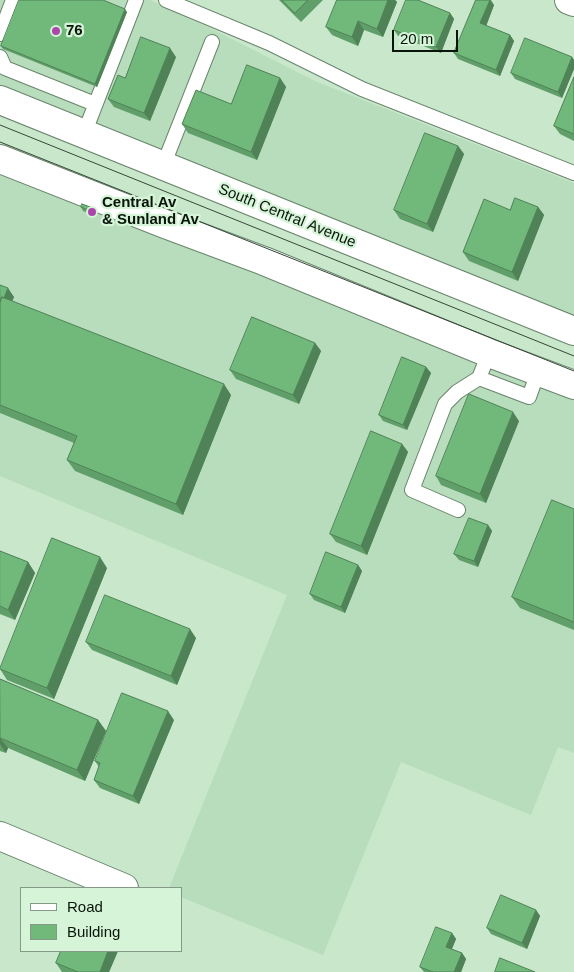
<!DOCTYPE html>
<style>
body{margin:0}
#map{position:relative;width:574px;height:972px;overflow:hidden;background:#c8e7cb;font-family:Arial,sans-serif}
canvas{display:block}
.legend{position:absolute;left:20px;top:887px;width:162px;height:65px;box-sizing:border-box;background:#d5f4d8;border:1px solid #839a86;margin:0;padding:6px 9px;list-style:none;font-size:15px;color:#09140a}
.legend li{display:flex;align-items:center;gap:10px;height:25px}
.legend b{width:25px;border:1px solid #839a86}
.scale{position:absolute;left:392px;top:30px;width:66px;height:22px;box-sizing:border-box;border:2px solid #09140a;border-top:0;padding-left:6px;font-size:15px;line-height:18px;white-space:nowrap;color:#09140a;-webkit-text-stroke:4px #d5f4d8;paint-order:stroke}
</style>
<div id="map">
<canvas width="574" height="972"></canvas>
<ul class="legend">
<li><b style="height:6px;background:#fff"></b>Road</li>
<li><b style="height:14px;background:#71b97b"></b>Building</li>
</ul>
<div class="scale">20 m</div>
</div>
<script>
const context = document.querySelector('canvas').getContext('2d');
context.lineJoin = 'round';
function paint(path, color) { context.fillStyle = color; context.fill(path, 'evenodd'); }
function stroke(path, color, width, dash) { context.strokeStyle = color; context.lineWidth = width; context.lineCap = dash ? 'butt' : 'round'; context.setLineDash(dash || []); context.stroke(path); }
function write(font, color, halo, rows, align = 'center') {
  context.font = font + ' Arial,sans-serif'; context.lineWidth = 4.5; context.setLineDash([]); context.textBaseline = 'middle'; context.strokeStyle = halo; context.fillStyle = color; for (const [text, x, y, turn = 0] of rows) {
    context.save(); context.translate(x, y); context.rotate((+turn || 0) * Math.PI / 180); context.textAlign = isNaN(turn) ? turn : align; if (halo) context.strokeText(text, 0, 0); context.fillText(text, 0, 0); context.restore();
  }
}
paint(new Path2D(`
 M0 0H150L208 27 315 81 574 183V316L0 85Z
 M0 168 574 399V753L558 747 531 815 401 762 323 955 181 897V888H169L287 595 0 476Z`), '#b8ddbc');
const service = new Path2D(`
 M166 0 269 43 362 89 574 173
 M0 34 13 0
 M0 57 5 68 95 104
 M84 134 136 0
 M163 166 212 42
 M479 378 529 397 538 372
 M458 510 412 490 445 404 457 392 479 378 489 353`);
const minor = new Path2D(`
 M569 0 574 2
 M0 836 124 888`);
const secondary = new Path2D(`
 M0 100 574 331
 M0 159 165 224 264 261 489 353 574 385`);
stroke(service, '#69856b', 16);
stroke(minor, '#69856b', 30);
stroke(secondary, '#69856b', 30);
stroke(service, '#fff', 14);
stroke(minor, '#fff', 28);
stroke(secondary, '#fff', 28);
stroke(new Path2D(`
 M0 125 574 356
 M0 142 574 371`), '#364638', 1);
paint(new Path2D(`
 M279 0H323L301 22Z
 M337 0H395L397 2 383 37 364 30 358 46 332 35 326 27Z
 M476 0H491L494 5 486 26 510 35 514 41 500 76 458 59 454 53Z
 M127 12 97 87 3 49 1 46Z
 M450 13 454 19 441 53 398 36 394 30Z
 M176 57 150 121 114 107 108 99 125 78Z
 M572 57 574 60V69L562 98 515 79 511 73Z
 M574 77V141L560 134 554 126Z
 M280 78 286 87 257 160 188 133 182 124 231 104Z
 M458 146 464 154 433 232 400 219 394 210Z
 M81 207 95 211 93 215 83 211Z
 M538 207 544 215 518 281 469 261 463 252 510 210Z
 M0 285 14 297 12 301 231 395 183 515 75 471 67 460 74 443 0 413Z
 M315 343 321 351 299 404 236 379 230 370Z
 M426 367 431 373 407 430 383 421 379 415Z
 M519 421 486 503 441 485 436 476Z
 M402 444 408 452 367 555 336 542 330 534Z
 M574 509V630L520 608 512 597Z
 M488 525 492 531 478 567 459 560 454 554Z
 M0 551 28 562 35 573 15 620 0 614Z
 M358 565 362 571 345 613 314 600 310 594Z
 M107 568 54 699 7 680 0 669Z
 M196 638 177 685 92 650 86 642Z
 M0 679 98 720 106 731 85 781 8 748 6 753 0 751Z
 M174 720 139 804 100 788 94 780 99 767 95 761Z
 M536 910 540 916 527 949 491 934 487 928Z
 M452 933 456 939 452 949 462 953 466 959 461 972H424L420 967Z
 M61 951H118L109 972H62L56 963Z`), '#619f6a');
paint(new Path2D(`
 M388 0H395L397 2 383 37 377 29Z
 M490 0 494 5 485 29 480 23Z
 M125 9 127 12 97 87 95 84Z
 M450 13 454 19 441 53 436 47Z
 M358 21 364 30 358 46 352 37Z
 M510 35 514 41 500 76 496 70Z
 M170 48 176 57 150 121 144 113Z
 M572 57 574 60V69L562 98 558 92Z
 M280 78 286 87 257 160 251 152Z
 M458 146 464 154 433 232 427 224Z
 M538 207 544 215 518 281 512 272Z
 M93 208 95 211 93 215 91 211Z
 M8 288 14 297 0 332V309Z
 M315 343 321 351 299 404 293 395Z
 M426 367 431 373 407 430 403 425Z
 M224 384 231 395 183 515 176 504Z
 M513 412 519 421 486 503 480 494Z
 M402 444 408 452 367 555 361 546Z
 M488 525 492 531 478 567 474 561Z
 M100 557 107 568 54 699 47 688Z
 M28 562 35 573 15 620 8 610Z
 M358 565 362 571 345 613 341 607Z
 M190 629 196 638 177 685 171 676Z
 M168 711 174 720 139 804 133 796Z
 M98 720 106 731 85 781 77 770Z
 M0 738 8 748 6 753 0 744Z
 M536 910 540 916 527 949 522 943Z
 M452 933 456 939 450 953 446 947Z
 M108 951H118L109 972H100Z
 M462 953 466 959 461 972H454Z`), '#4f8256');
const building = new Path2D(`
 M19 0H103L125 9 95 84 1 46Z
 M282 0H308L295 13Z
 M337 0H388L377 29 358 21 352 37 326 27Z
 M406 0H418L450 13 436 47 394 30Z
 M476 0H490L480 23 510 35 496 70 454 53Z
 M141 37 170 48 144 113 108 99 118 75 125 78Z
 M525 38 572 57 558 92 511 73Z
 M247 65 280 78 251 152 182 124 196 90 231 104Z
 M574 77V134L554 126Z
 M425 133 458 146 427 224 394 210Z
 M515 198 538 207 512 272 463 252 484 199 510 210Z
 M82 204 93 208 91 211 81 207Z
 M0 285 8 288 4 298 2 297 0 302Z
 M2 297 224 384 176 504 67 460 77 436 0 405V302Z
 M252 317 315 343 293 395 230 370Z
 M402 357 426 367 403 425 379 415Z
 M469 394 513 412 480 494 436 476Z
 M371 431 402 444 361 546 330 534Z
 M552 500 574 509V622L512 597Z
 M469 518 488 525 474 561 454 554Z
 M52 538 100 557 47 688 0 669Z
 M0 551 28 562 8 610 0 606Z
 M326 552 358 565 341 607 310 594Z
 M105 595 190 629 171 676 86 642Z
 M0 679 98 720 77 770 0 738V739Z
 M122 693 168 711 133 796 94 780 100 763 95 761Z
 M501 895 536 910 522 943 487 928Z
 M436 927 452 933 446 947 462 953 454 972H433L420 967Z
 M61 951H108L100 972H78L56 963Z
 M500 958 535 972H495Z`);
paint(building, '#71b97b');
stroke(building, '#4f8256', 1);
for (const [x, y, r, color] of [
 [56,31,5,"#ab47ac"],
 [92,212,5,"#ab47ac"]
]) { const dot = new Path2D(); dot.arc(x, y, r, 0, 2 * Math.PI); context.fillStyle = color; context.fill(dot); stroke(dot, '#d5f4d8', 2); }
write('bold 15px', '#09140a', '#d5f4d8', [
 ["76",66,31],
 ["Central Av",102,203],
 ["& Sunland Av",102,220]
], 'left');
write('15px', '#09140a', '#d5f4d8', [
 ["South Central Avenue",287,216,22]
]);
</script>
